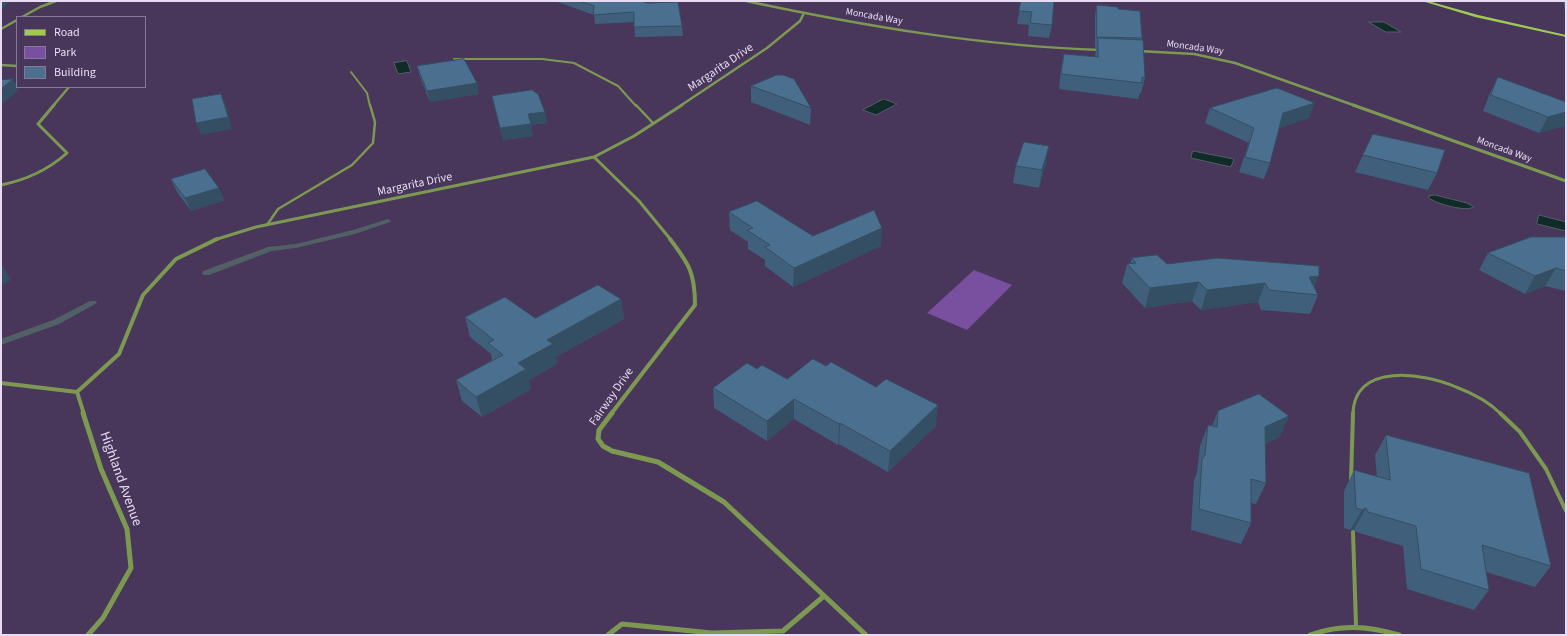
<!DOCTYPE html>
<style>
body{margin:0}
#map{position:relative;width:1567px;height:636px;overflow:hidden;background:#48365b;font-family:"Source Sans 3",sans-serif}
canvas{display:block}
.frame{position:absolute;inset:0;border:2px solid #e7dcf3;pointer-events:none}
.legend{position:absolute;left:16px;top:16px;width:130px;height:72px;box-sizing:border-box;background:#48365b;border:1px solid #887898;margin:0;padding:5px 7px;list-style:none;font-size:12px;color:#e7dcf3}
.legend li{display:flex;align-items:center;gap:8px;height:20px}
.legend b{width:20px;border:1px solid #887898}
</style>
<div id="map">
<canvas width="1567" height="636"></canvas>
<div class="frame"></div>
<ul class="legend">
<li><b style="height:5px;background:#9fcb52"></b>Road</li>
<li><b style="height:11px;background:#794f9f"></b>Park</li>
<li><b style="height:11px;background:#4b6f8f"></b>Building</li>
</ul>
</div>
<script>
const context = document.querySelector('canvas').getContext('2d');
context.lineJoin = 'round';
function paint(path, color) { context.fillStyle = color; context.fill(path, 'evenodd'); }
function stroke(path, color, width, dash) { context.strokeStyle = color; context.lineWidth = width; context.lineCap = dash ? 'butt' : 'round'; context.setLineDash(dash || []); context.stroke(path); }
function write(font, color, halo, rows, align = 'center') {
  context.font = font + ' "Source Sans 3",sans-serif'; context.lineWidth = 3; context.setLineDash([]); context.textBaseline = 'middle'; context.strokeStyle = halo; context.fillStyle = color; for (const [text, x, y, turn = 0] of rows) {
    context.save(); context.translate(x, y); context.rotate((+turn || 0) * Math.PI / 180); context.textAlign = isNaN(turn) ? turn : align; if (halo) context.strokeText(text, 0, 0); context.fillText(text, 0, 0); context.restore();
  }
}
paint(new Path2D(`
 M974 270 1012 285 967 330 927 313Z`), '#794f9f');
const water = new Path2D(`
 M1369 22H1384L1401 32H1386Z
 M407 61 411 72 398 74 394 63Z
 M884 99 897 104 876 115 863 110Z
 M1193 151 1234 159 1231 167 1191 158Z
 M1435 195 1467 203 1474 207C1465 212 1437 204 1429 198V196Z
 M1539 215 1566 222V231L1537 224Z`);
paint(water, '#102b28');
stroke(water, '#506065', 1);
paint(new Path2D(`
 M388 219 391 221 390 222 355 234 296 248 272 251 209 275H203L202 273 203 271 268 247 296 244 353 230Z
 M90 301H96L97 303 59 324 1 345V339L53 320Z`), '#506065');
stroke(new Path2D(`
 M454 59H542L574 63 618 86 636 106
 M351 72 367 93 370 106`), '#7d9951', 2);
stroke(new Path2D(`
 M636 105 653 123
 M267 225 278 209 352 165 373 143 375 122 370 105`), '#7d9951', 2.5);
stroke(new Path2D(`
 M1353 414C1354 362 1424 373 1456 387 1472 393 1489 402 1501 414`), '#7d9951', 3);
stroke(new Path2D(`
 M1500 413 1520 432 1546 469 1566 511
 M1351 480 1353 413
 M1353 532 1356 625`), '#7d9951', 4);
stroke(new Path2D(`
 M746 1C864 26 981 46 1101 50
 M22 17 40 7 56 1
 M1 29 17 20
 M1138 51 1194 54 1235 63 1356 106
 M1 65 17 66
 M53 106 69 87
 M680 106 767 48 800 21 804 13`), '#7d9951', 2.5);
stroke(new Path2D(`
 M1353 105 1566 181
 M594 157 639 201 671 240
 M1 185C26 180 48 170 67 153L38 124 54 105
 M214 240 256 227 594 157 634 136 682 105`), '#7d9951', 3);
stroke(new Path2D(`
 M1 383 77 392 119 354 143 295 176 259 217 239
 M77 392 84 414
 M611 414 695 305C695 273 689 264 670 239`), '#7d9951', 4);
stroke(new Path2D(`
 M83 413 101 469 127 529 131 568 103 618 88 635
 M612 413 599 430 598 439 603 446 612 451 658 462 724 502 866 635
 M608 635 622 624 712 633 783 631 824 596
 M1310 635C1340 624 1368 626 1399 635`), '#7d9951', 5);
paint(new Path2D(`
 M1422 1H1428L1478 15 1566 35V37L1475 17Z`), '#9fcb52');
paint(new Path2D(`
 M555 1H641L682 26 683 36 635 37 634 22 595 24 594 15Z
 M1021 1 1052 25 1049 38 1028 36 1029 25 1017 24Z
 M1563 1H1566V17Z
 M1097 5 1118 9 1142 38 1145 78 1141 93H1140L1138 99 1059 89 1061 69 1064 54 1095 57 1096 48 1095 47V15Z
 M417 66 479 94 430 102 420 77Z
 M1498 77 1566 102 1539 133 1483 111 1490 93Z
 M751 86 811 108 810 125 751 102Z
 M492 96 545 112 547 123 531 125 533 136 503 140Z
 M1210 108 1309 118 1279 128 1270 163 1264 179 1239 172 1249 143 1205 123Z
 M1363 155 1437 173 1428 190 1355 172Z
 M1046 163 1039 188 1013 183 1016 166Z
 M171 179 225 200 191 211 177 192Z
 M729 212 813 236 881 246 793 287 765 266V260L748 249V242L730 230Z
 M1566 237V291L1545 286 1525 294 1479 270 1488 253Z
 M1132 258 1314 287 1318 295 1310 314 1261 310 1258 302 1201 310 1192 301 1145 308 1122 283 1127 264H1130Z
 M621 299 624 319 556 357 557 364 529 380 531 389 482 417 462 401 456 380 492 360 491 354 470 337 465 317 535 318Z
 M757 369 787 379 936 426 888 472 839 444 838 445 794 419 767 441 714 408 713 388Z
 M1218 411 1280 437 1265 443 1266 483 1256 504 1251 503V523L1241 544 1191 530 1194 480 1197 472 1200 446 1208 425 1212 426Z
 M1386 435 1551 566 1535 587 1486 572 1489 590 1474 610 1407 589 1403 546 1356 532 1354 529 1350 530 1344 528V491L1354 470 1377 477 1375 455Z`), '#405f7b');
paint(new Path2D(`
 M1 1H11L1 9Z
 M13 79 19 90 1 105V89Z
 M477 83 479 94 430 102 427 91Z
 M221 94 226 105 232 129 201 135 196 123Z
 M1315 103 1309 118 1278 128 1283 113Z
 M545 112 547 123 531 125 533 136 503 140 500 128 528 114Z
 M1566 112V126L1539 133 1548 117Z
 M1049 146 1046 163 1039 188 1042 170Z
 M219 188 225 200 191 211 185 198Z
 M882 228 881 246 793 287 794 268Z
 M3 266 11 280 1 286V268Z
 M1556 268 1545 286 1525 294 1535 276Z
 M1319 276 1311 294 1309 277Z
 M1199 282 1192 301 1145 308 1150 288Z
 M1265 283 1258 302 1201 310 1207 290Z
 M621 299 624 319 556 357 557 364 529 380 531 389 482 417 476 397 547 340Z
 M794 399V419L767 441V421Z
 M938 405 936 426 888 472 890 451Z
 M1289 416 1280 437 1256 448 1265 427Z
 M840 423 839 444 838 445 839 424Z
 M1366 508 1354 529 1350 530 1362 510Z`), '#344e64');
const building = new Path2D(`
 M579 1H641L647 3 678 2 682 26 634 27V12L593 15 594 6Z
 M1021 1H1054L1052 25 1030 23 1032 12 1019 11Z
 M1097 5 1118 7V9L1140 11 1142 38 1097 37Z
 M1098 38 1143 40 1145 78 1142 77V83L1061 74 1064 54 1098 57Z
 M464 59 477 83 427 91 417 66Z
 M777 75H783L794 79 811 108 751 86Z
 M1498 77 1566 102V112L1548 117 1491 95Z
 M13 79 1 89V80Z
 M1277 88 1315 103 1283 113 1270 163 1245 157 1254 128 1210 108Z
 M532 90 538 94 545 112 528 114 531 124 500 128 492 96Z
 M221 94 228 117 196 123 192 99Z
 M1373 134 1445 150 1437 173 1363 155Z
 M1024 142 1049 146 1042 170 1016 166Z
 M205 169 219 188 185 198 171 179Z
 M757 201 813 236 874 210 882 228 794 268 765 247 770 245 747 230 753 228 729 212Z
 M1531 237H1566V271L1556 268 1535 276 1488 253Z
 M1157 255 1167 264 1218 258 1319 266V276L1309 277 1318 295 1269 290 1265 283 1207 290 1199 282 1150 288 1127 264 1136 263 1132 258Z
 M598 285 621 299 547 340 553 344 518 363 526 369 476 397 456 380 503 355 488 343 494 340 465 317 505 297 535 318Z
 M813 359 826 366 831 362 876 387 886 379 938 405 890 451 840 423 839 424 794 399 767 421 713 388 747 363 757 369 762 365 787 379Z
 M1259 394 1289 416 1265 427 1266 483 1251 479V523L1199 509 1202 459 1205 455 1208 425 1217 427 1218 411Z
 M1386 435 1529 473 1551 566 1482 545 1489 590 1421 569 1416 526 1368 512 1366 508 1362 510 1356 508 1354 470 1390 480Z`);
paint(building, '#4b6f8f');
stroke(building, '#344e64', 1);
write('10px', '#e7dcf3', '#48365b', [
 ["Moncada Way",874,17,10],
 ["Moncada Way",1195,48,8],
 ["Moncada Way",1504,150,20]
]);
write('12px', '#e7dcf3', '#48365b', [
 ["Margarita Drive",721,68,-34],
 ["Margarita Drive",415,185,-12],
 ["Fairway Drive",612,397,-55]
]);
write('14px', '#e7dcf3', '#48365b', [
 ["Highland Avenue",120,479,70]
]);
</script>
